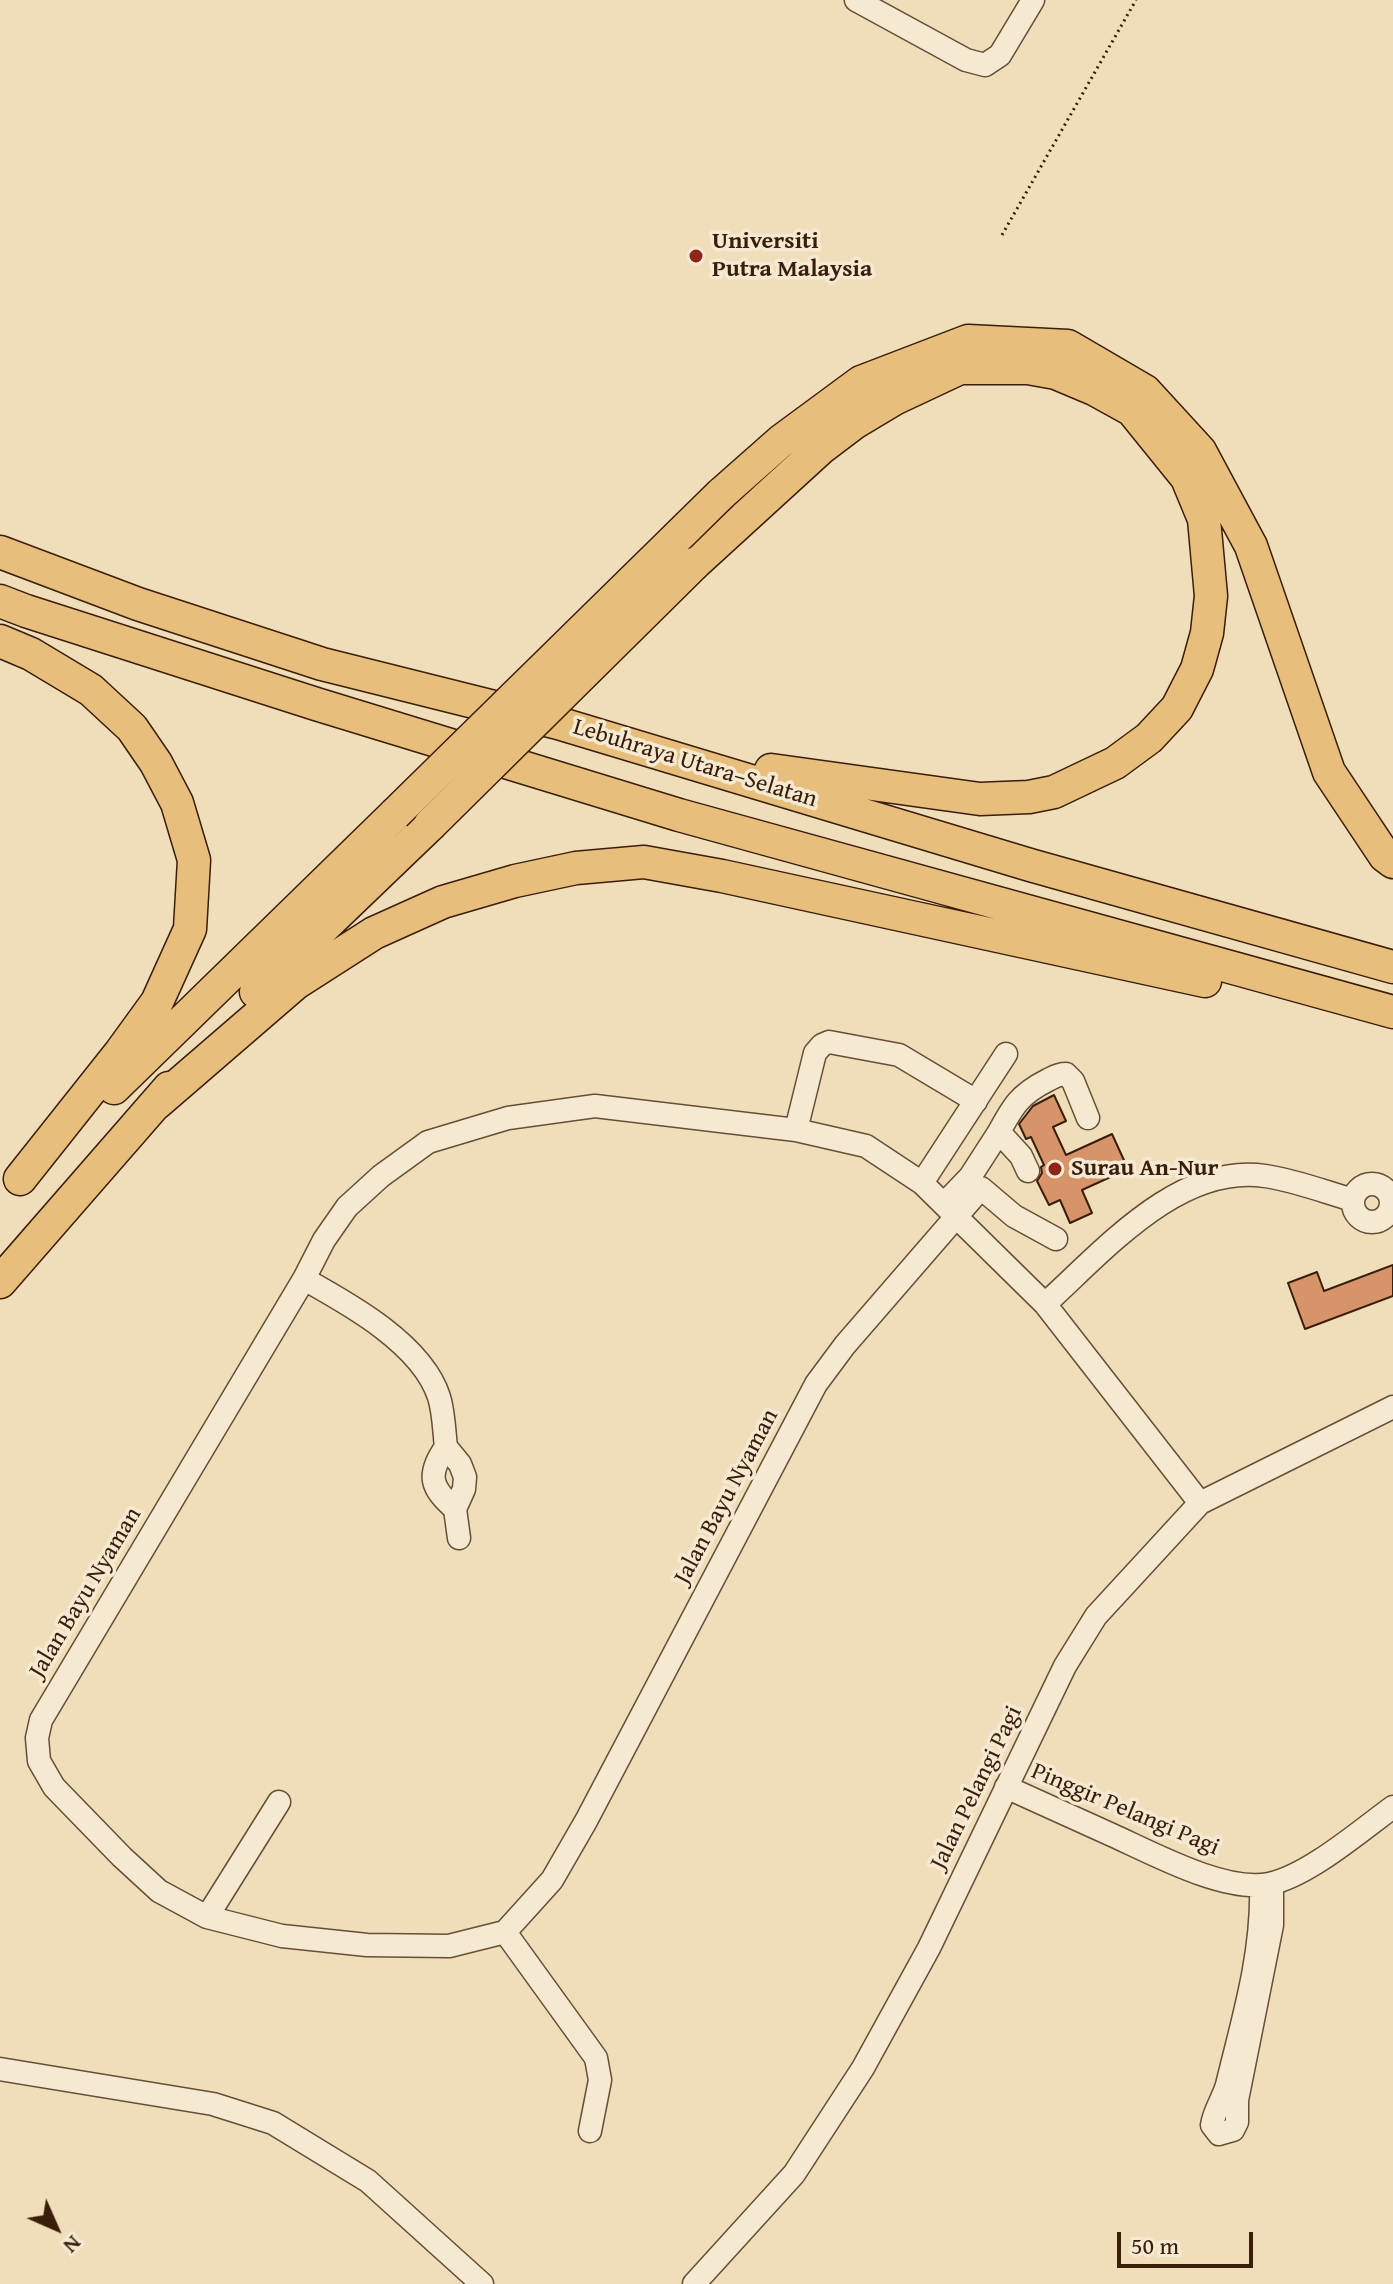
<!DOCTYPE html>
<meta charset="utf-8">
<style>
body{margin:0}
#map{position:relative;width:1393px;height:2284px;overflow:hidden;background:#f0ddb9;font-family:"Gentium Book Plus",serif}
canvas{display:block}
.north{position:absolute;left:16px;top:2188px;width:80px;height:80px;-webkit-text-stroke:6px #f5e9d2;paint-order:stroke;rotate:135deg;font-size:22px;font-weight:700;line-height:32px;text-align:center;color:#391e0a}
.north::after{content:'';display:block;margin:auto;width:28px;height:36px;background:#391e0a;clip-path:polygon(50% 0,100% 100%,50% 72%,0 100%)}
.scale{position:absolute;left:1117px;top:2232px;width:136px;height:36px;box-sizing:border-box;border:4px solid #391e0a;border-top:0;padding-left:10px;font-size:24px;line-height:28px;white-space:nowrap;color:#391e0a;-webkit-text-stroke:6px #f5e9d2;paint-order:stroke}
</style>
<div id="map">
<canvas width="1393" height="2284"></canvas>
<div class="north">N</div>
<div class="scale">50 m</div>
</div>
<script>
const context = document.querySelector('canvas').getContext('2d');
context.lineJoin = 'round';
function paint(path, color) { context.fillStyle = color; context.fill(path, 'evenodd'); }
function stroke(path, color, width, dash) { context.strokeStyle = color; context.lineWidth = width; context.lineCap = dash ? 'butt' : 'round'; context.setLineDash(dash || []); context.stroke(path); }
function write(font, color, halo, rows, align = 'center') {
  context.font = font + ' "Gentium Book Plus",serif'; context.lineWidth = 7; context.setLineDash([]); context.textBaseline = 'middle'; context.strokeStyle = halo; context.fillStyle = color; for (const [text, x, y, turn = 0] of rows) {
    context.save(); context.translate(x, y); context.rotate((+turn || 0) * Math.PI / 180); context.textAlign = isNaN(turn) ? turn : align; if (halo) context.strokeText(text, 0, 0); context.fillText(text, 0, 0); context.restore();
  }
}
const building = new Path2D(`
 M1054 1095 1066 1121 1053 1127 1066 1155 1112 1134 1128 1169 1082 1190 1092 1213 1070 1223 1060 1200 1049 1205 1037 1181 1042 1173 1041 1167 1044 1165 1031 1137 1026 1139 1019 1124 1033 1106Z
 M1393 1265V1296L1305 1329 1288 1283 1317 1272 1324 1291Z`);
paint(building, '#d79369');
stroke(building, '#391e0a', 2);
const minor = new Path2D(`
 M856 0 966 60 985 65 1000 55 1033 0
 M796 1130 815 1053 822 1045 829 1042 899 1055 976 1101
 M999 1132C1013 1106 1020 1094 1048 1080 1054 1077 1058 1074 1066 1074L1073 1081 1088 1118
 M922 1183 1006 1054
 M1353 1203a19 19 0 1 1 38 0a19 19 0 1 1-38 0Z
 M944 1204 970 1177 999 1132 1021 1156 1028 1171
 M1056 1239 1014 1216 981 1188 845 1345 816 1384 586 1821 552 1880 505 1932 449 1946 367 1945 282 1936 207 1917 159 1891 122 1857 54 1787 39 1761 37 1738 41 1720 304 1279 324 1240 347 1207 381 1176 428 1142 508 1118 595 1106 796 1130 866 1146 922 1183 1045 1304 1200 1503
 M304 1279C349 1304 422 1344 439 1397 444 1413 444 1431 446 1447 426 1475 431 1488 455 1509
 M1045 1304C1103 1252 1178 1163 1265 1176 1294 1180 1325 1192 1353 1200
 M446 1447 460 1464 465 1477 464 1489 455 1509 459 1538
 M1006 1787C1041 1803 1077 1819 1112 1835 1152 1853 1225 1893 1269 1884 1308 1876 1360 1831 1393 1807
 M1261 1886C1263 1954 1243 2019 1227 2085 1223 2099 1214 2111 1212 2125L1219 2134 1233 2130 1237 2122V2100L1272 1925V1884
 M207 1917 279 1802
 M505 1932 596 2058 600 2080 590 2131
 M0 2069 213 2104 273 2123 368 2181 482 2284
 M694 2284 794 2174 863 2068 929 1948 1065 1666 1096 1616 1200 1503 1393 1407`);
const highway = new Path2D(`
 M721 494 781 441 861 382 968 341 1068 346 1145 391 1200 451 1251 546 1329 772 1385 856 1393 862
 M0 552 138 604 322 664 558 723 1030 865 1393 967
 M694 564 821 448 854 423 894 399 960 368H1028L1056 373 1094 389 1132 410 1187 478 1204 519 1211 596 1207 633 1197 669 1177 708 1149 738 1115 763 1054 792 1029 797 980 799 771 770
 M0 601 26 611 316 704 679 815 1393 1012
 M0 641 31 654 91 690 132 728 156 763 177 803 194 860 190 929 157 1002 120 1053 20 1179
 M256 992 430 825
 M114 1088 395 814
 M157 1103 296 983 374 933 443 902 515 881 576 868 644 862 722 876 1205 981
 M0 1282 169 1088`);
stroke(minor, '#674e36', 25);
stroke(highway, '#391e0a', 35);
stroke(new Path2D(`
 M1002 235 1136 0`), '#391e0a', 3, [2, 4]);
stroke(minor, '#f5e9d2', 22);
stroke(highway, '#e8be7c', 32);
const highwayBridge = new Path2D(`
 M395 814 721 494
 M430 825 694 564`);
stroke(highwayBridge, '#391e0a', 35, []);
stroke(highwayBridge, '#e8be7c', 32);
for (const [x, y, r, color] of [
 [696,256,8,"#8f2418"],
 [1055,1169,8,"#8f2418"]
]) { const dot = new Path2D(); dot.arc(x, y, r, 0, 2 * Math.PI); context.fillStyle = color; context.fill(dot); stroke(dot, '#f5e9d2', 3); }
write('bold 24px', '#391e0a', '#f5e9d2', [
 ["Universiti",712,242],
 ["Putra Malaysia",712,270],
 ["Surau An-Nur",1071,1169]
], 'left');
write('24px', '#391e0a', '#f5e9d2', [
 ["Lebuhraya Utara–Selatan",695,764,17],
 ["Jalan Bayu Nyaman",727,1497,-62],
 ["Jalan Bayu Nyaman",86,1593,-59],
 ["Jalan Pelangi Pagi",977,1788,-64],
 ["Pinggir Pelangi Pagi",1125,1810,23]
]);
</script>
